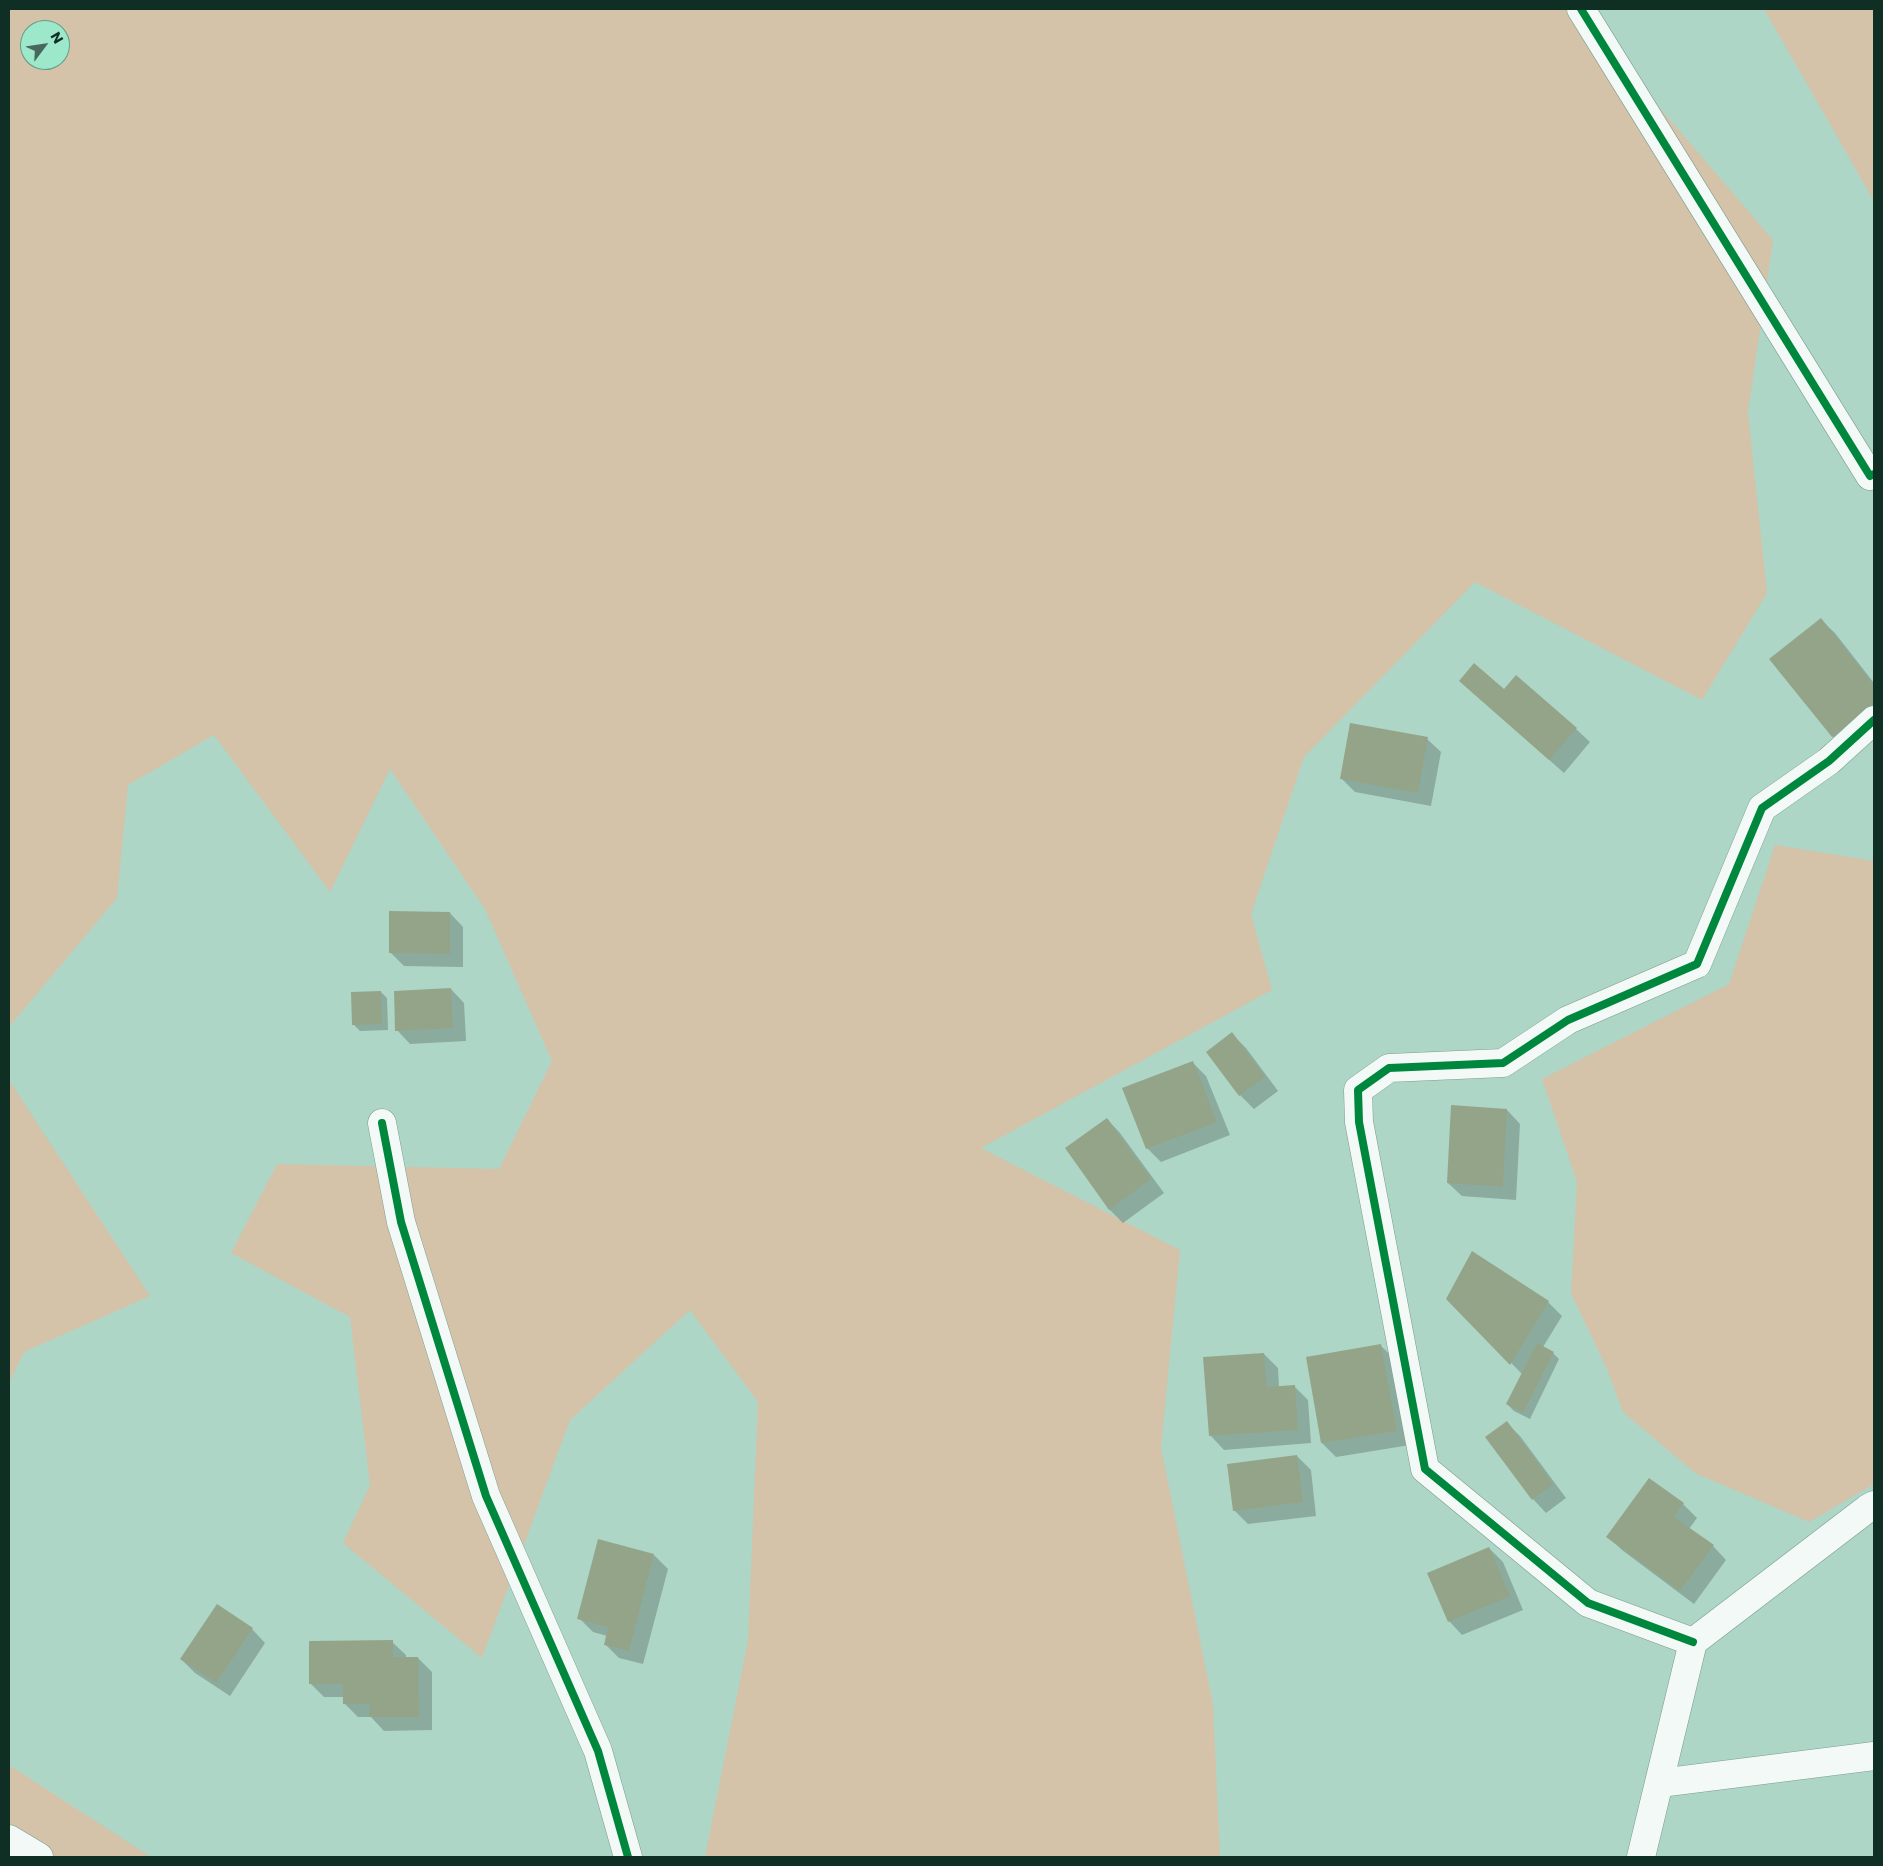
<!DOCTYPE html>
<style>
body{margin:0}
#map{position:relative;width:1883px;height:1866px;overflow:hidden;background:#aed6c6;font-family:Poppins,sans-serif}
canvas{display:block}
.frame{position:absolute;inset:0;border:10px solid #0f2f24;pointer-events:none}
.north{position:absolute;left:20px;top:20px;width:50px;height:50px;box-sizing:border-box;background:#9de7ca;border:1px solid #649d88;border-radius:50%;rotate:59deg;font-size:14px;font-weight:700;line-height:20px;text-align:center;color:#0f2f24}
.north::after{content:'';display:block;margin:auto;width:18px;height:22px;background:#47695d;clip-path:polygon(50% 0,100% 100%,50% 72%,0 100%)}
</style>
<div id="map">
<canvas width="1883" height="1866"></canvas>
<div class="frame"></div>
<div class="north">N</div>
</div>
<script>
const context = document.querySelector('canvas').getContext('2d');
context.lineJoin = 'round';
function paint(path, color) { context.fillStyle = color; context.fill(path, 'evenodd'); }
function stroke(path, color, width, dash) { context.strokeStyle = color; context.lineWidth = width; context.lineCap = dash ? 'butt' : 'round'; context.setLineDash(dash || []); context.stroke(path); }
paint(new Path2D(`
 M9 9H1575L1773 240 1748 412 1767 593 1702 700 1475 582 1304 757 1251 914 1272 990 981 1148 1180 1250 1161 1448 1213 1704 1220 1857H705L748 1640 758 1402 690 1310 570 1420 482 1658 343 1543 370 1485 350 1317 231 1253 277 1164 499 1169 552 1061 485 909 390 769 330 892 214 735 128 785 117 898 9 1027ZM30 30H60V60H30Z
 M1764 9H1874V201Z
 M1775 845 1874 861V1484L1809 1522 1695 1473 1623 1412 1607 1369 1571 1293 1577 1182 1542 1079 1729 984Z
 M9 1080 150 1296 24 1352 9 1383Z
 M9 1765 151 1857H9Z`), '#d4c2a9');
paint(new Path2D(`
 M1821 620 1835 633 1874 683V727L1846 749 1832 736Z
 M1460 681 1504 691 1576 729 1590 742 1564 773Z
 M1427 739 1441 752 1431 806 1355 792 1341 778Z
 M450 913 463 927V967L404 966 390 952Z
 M451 989 464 1003 466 1041 410 1044 397 1030Z
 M381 992 387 998 388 1030 360 1031 353 1024Z
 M1232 1034 1246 1048 1278 1091 1254 1109 1240 1095 1208 1052Z
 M1192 1062 1206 1076 1230 1135 1161 1162 1147 1148Z
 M1507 1110 1520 1124 1516 1200 1462 1196 1448 1183Z
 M1107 1119 1120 1133 1164 1193 1123 1223 1109 1209Z
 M1448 1299 1548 1302 1562 1316 1543 1347 1553 1353 1559 1359 1530 1419 1514 1411 1507 1404 1522 1374Z
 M1381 1346 1395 1359 1410 1445 1336 1457 1322 1443 1308 1358Z
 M1264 1354 1278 1368 1279 1387 1294 1386 1308 1400 1311 1443 1224 1450 1211 1436Z
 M1507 1423 1520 1436 1566 1498 1546 1513 1533 1499Z
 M1297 1456 1311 1470 1316 1516 1248 1524 1234 1510Z
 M1683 1504 1697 1518 1689 1529 1713 1546 1726 1560 1694 1604 1622 1550 1608 1537Z
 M1489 1548 1503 1562 1523 1610 1462 1635 1449 1621Z
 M654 1555 668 1569 643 1664 619 1658 605 1644 607 1636 593 1632 579 1618Z
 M252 1629 265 1643 230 1696 195 1673 181 1659Z
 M392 1642 406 1655V1658H418L432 1672V1730L384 1731 371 1717H358L344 1703V1697H324L310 1683Z`), '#0003');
paint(new Path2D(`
 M1821 618 1874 685V702L1832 737 1769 659Z
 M1474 663 1504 689 1516 675 1577 728 1549 760 1459 681Z
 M1350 723 1428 737 1418 793 1340 779Z
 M389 911 450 912V954L389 953Z
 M451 988 453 1028 395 1031 394 991Z
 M381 991 382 1024 352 1025 351 992Z
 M1232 1032 1265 1077 1239 1096 1206 1052Z
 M1193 1061 1217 1122 1146 1149 1122 1088Z
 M1451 1105 1507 1109 1503 1187 1447 1183Z
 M1107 1118 1151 1179 1109 1210 1065 1148Z
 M1472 1251 1549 1301 1510 1365 1446 1299Z
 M1537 1343 1554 1352 1523 1413 1506 1404Z
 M1381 1344 1397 1431 1321 1443 1306 1357Z
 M1264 1353 1267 1387 1295 1385 1298 1430 1209 1436 1203 1357Z
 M1507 1421 1553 1484 1532 1500 1485 1437Z
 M1297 1455 1303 1502 1233 1511 1227 1464Z
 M1649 1478 1684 1503 1674 1517 1714 1545 1680 1591 1606 1537Z
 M598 1539 654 1554 629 1651 604 1645 608 1627 577 1619Z
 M1489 1547 1510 1596 1448 1622 1427 1573Z
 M217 1604 253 1628 216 1683 180 1659Z
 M393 1640V1657H418L419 1717H369L370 1704H343V1684H309V1641Z`), '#93a488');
const minor = new Path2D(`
 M1581 9 1870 476 1874 474
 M382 1123 401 1222 486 1496 598 1751 628 1857
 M1693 1642 1588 1603 1425 1469 1359 1122 1358 1090 1389 1068 1503 1063 1568 1020 1697 964 1762 808 1829 761 1874 720
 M1660 1783 1874 1756
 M9 1839 39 1857
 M1641 1857 1693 1642 1867 1509 1874 1505`);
stroke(minor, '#7b9c90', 29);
stroke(minor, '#f3f9f6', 28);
stroke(new Path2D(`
 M1581 9 1870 476 1874 474
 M382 1123 401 1222 486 1496 598 1751 628 1857
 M1693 1642 1588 1603 1425 1469 1359 1122 1358 1090 1389 1068 1503 1063 1568 1020 1697 964 1762 808 1829 761 1874 720`), '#00873e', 8);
</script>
